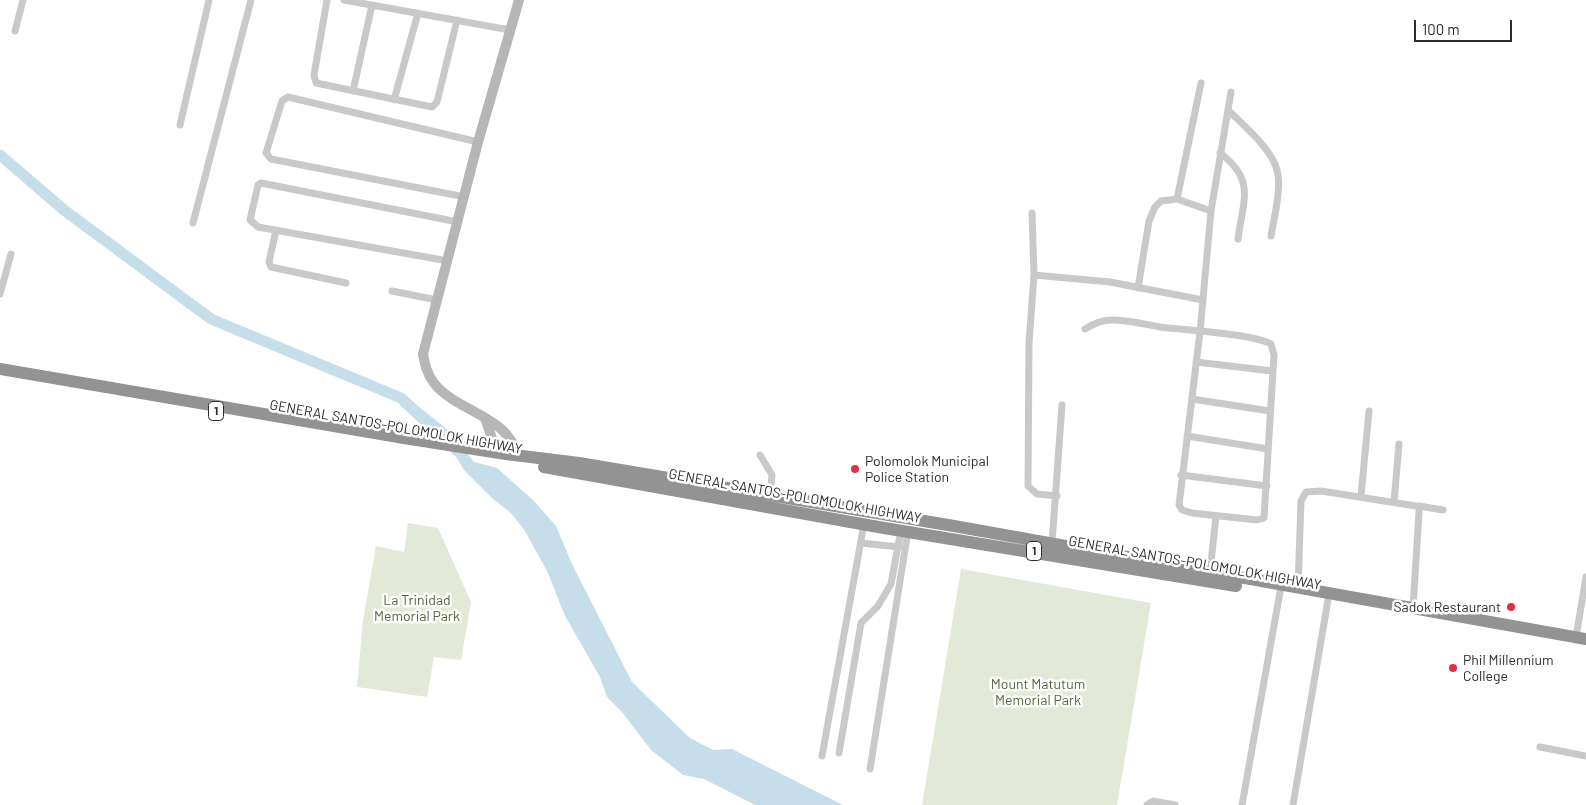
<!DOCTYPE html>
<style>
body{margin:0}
#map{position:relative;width:1586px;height:805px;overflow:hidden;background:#fff;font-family:Barlow,sans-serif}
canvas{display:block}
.scale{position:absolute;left:1414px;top:20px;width:98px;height:22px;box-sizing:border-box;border:2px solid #2c2c2c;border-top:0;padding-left:6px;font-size:15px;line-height:18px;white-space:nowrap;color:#2c2c2c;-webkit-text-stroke:4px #fff;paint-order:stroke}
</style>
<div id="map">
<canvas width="1586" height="805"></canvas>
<div class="scale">100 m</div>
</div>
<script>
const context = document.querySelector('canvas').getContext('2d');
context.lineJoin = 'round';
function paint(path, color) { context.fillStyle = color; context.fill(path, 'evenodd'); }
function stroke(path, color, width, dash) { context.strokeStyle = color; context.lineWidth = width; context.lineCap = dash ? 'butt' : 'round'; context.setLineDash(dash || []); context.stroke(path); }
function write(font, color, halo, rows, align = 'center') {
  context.font = font + ' Barlow,sans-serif'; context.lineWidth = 5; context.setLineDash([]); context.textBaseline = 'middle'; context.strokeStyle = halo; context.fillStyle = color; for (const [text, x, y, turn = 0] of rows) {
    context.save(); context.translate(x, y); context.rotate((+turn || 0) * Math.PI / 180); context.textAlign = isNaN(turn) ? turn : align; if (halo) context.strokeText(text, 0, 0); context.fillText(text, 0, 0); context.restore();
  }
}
paint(new Path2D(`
 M408 523 438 528 471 602 461 660 434 657 427 697 357 687 363 620 376 546 404 552Z
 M961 569 1151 603 1117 805H922Z`), '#e3e9d9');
paint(new Path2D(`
 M401 398H408L448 430 474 462 497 468 534 501 556 526 573 566 632 682 690 738 713 750 732 749 843 805H755L704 779 683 775 651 750 622 712 607 697 600 677 565 616 548 573 525 531 510 512 494 500 464 470 456 457 400 405Z`), '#c5deea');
stroke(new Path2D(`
 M0 155 64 210 211 319 401 398 411 407`), '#c5deea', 11);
stroke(new Path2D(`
 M327 0 314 75 316 83 432 107 437 102 457 20
 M344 0 510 30
 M15 31 23 0
 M1201 83 1177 199 1211 211
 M353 91 372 5
 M394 100 418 13
 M1228 110C1243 125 1272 149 1277 170 1282 187 1274 218 1271 236
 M180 125 209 0
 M1220 153C1256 180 1243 200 1238 239
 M465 197 271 159 266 153 282 101 288 97 478 142
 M1032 213 1034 275 1029 343 1028 486 1037 494 1057 496
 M193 223 251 0
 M276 230 269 262 271 267 346 283
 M448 261 258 227 250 220 258 185 261 183 458 222
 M1034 275 1110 282 1203 300
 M1138 288 1149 221 1155 207 1161 201 1177 199
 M392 291 437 300
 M0 294 11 254
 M1085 329C1093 324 1101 320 1111 320 1127 320 1144 324 1160 327 1184 330 1253 334 1271 344L1274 355 1264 518 1257 520 1192 513 1182 510 1179 505 1200 332 1211 211 1231 92
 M1196 362 1272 371
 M1192 399 1270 411
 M1187 436 1268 449
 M760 455 772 475 770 496
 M1181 475 1267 486
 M1361 496 1369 411
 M1394 502 1399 444
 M1419 506 1443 510
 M861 543 899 547
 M1052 543 1062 405
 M1210 572 1216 516
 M1298 587 1301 501 1306 492 1321 491 1416 506H1419V512L1413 608
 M1576 637 1586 577
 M1540 747 1586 756
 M839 753 861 623 878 606 891 584 901 530
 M822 756 864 524
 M870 769 908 531
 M1147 805 1153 801 1175 805
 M1242 805 1280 592
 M1293 805 1328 600`), '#c9c9c9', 7);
stroke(new Path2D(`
 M485 418 497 453
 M517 456C510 416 456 412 434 383 427 374 425 365 423 354L478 142 519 0`), '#b6b6b6', 10);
stroke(new Path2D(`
 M0 369 404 438 506 454 579 463 954 526 1586 639
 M544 467 884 528 1236 586`), '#939393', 12);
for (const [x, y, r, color] of [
 [855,469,5,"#e12f47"],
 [1511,607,5,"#e12f47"],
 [1453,668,5,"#e12f47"]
]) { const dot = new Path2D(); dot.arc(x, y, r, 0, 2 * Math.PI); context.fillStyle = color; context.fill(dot); stroke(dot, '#fff', 2); }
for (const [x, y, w] of [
 [216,411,15],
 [1034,551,15]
]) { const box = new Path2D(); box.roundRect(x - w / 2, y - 9.5, w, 19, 4); context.fillStyle = '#fff'; context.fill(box); stroke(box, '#2c2c2c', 1); }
write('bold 12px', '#2c2c2c', null, [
 ["1",216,411],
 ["1",1034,551]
]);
write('14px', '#2c2c2c', '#fff', [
 ["GENERAL SANTOS-POLOMOLOK HIGHWAY",396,427,10],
 ["GENERAL SANTOS-POLOMOLOK HIGHWAY",795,496,10],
 ["GENERAL SANTOS-POLOMOLOK HIGHWAY",1195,563,10]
]);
write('14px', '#2c2c2c', '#fff', [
 ["Polomolok Municipal",865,461],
 ["Police Station",865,477],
 ["Sadok Restaurant",1501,607,"right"],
 ["Phil Millennium",1463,660],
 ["College",1463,676]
], 'left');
write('14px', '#52663a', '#fff', [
 ["La Trinidad",417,600],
 ["Memorial Park",417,616],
 ["Mount Matutum",1038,684],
 ["Memorial Park",1038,700]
]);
</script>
